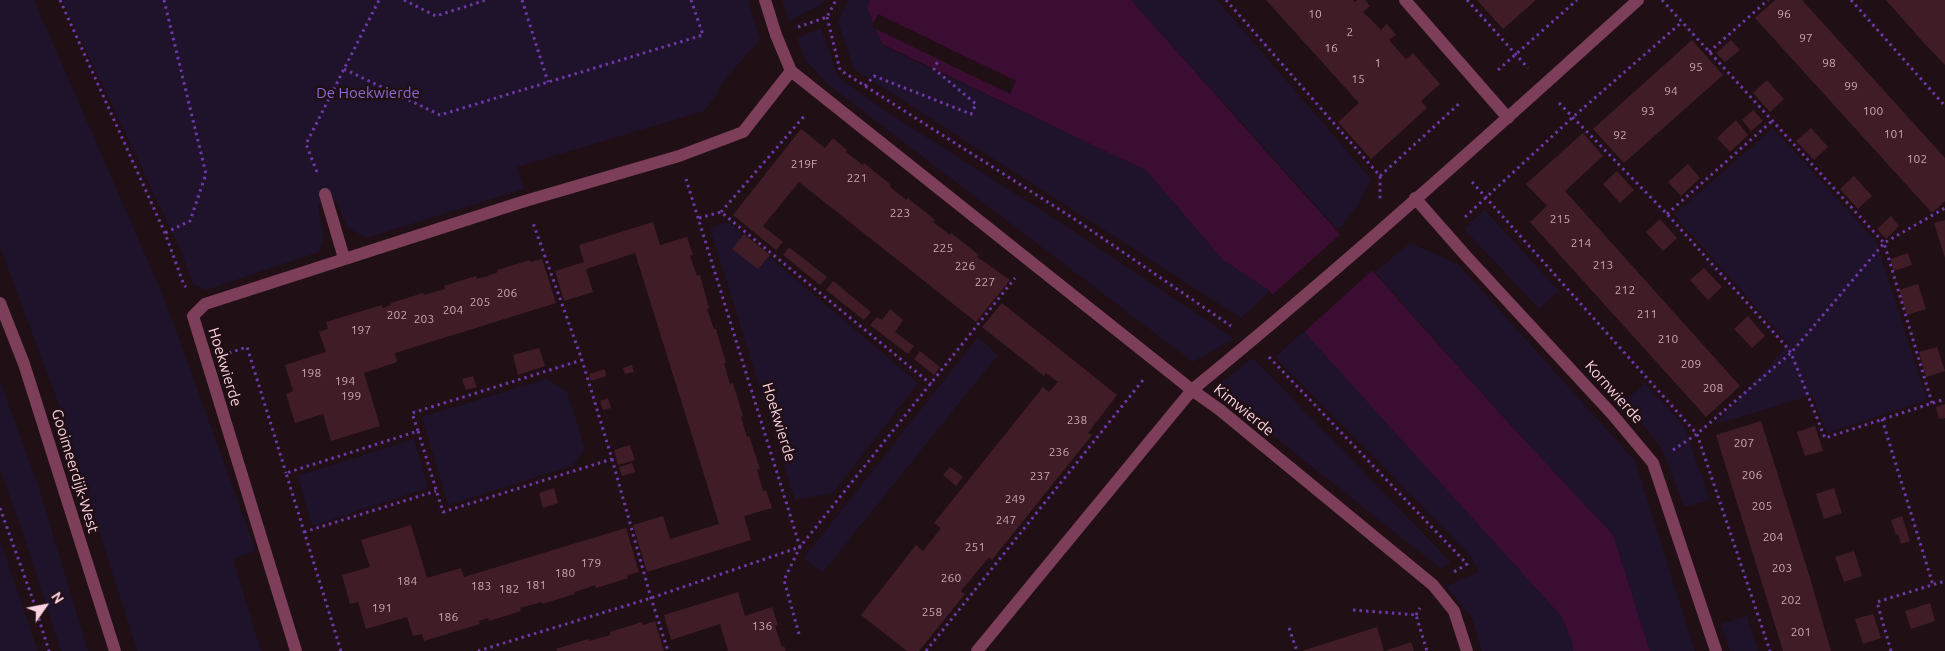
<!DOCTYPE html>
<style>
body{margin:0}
#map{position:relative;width:1945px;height:651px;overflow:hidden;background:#200f14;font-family:Ubuntu,sans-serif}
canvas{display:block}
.north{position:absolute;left:20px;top:581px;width:50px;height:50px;-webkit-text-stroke:4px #200f14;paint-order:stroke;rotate:57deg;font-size:14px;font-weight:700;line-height:20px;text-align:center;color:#fbd2e1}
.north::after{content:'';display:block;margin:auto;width:18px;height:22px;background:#fbd2e1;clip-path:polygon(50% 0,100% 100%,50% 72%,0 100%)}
</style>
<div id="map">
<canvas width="1945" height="651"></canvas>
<div class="north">N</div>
</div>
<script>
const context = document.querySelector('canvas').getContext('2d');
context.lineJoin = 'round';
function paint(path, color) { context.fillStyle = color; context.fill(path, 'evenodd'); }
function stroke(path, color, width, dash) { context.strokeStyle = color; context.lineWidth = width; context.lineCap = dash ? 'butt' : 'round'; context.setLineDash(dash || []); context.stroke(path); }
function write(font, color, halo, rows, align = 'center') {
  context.font = font + ' Ubuntu,sans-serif'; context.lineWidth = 5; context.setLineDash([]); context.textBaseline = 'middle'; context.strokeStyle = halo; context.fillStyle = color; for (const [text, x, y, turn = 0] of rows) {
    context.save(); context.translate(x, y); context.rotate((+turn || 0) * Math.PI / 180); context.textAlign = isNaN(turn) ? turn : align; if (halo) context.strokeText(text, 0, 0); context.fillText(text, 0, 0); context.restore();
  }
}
paint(new Path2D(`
 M0 0H34L165 300 256 551 233 559 261 651H137L62 413 0 247Z
 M62 0H748L760 39 720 86 716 96 704 111 517 167 524 189 366 238 347 227 336 200 318 205 324 237 319 252 206 290 193 284 181 251Z
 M782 0H824L822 4 789 21Z
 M848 0H870L882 45 1147 171 1223 260 1270 291 1241 318 854 69 838 22Z
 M1131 0H1217L1371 179 1357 207 1338 230Z
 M821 28 838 77 887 112 1063 224 1234 339 1193 362 831 87 806 61 797 38Z
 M1773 128 1876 241 1927 400 1827 433 1812 395 1714 425 1789 344 1674 215Z
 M1485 210 1559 291 1539 309 1464 229Z
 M728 222 918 383 833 493 795 500 710 228Z
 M1410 243 1458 264 1635 461 1695 651H1650L1613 535 1503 417 1375 272Z
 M1304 331 1562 617 1573 645V651H1482L1472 618 1446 586 1479 572 1469 554 1275 357Z
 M978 337 998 355 822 573 804 558Z
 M1253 358 1451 562 1441 569 1213 388Z
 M546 379 567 391 585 449 572 466 448 505 422 417Z
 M0 381 39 488 88 651H61L25 539 0 469Z
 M1645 383 1684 426 1710 500 1684 507 1662 449 1625 402Z
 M414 439 428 488 312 526 298 476Z
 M0 540 38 651H0Z
 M1747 616 1758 651H1730L1721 624Z`), '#1e132a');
paint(new Path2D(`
 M870 0H1131L1503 417 1613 535 1650 651H1573V645L1562 617 1315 344 1270 291 1223 260 1147 171 882 44 867 7Z`), '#3b0d33');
paint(new Path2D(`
 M878 14 1016 81 1010 94 872 27Z
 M1343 232 1375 268 1303 333 1271 296Z`), '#200f14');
paint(new Path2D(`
 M1266 0H1353L1355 2 1357 0H1365L1370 6 1363 12 1381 30 1387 24 1396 35 1389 40 1406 59 1413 53 1440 84 1421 101 1427 108 1371 159 1338 122 1359 103Z
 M1477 0H1536L1503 29Z
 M1775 0H1802L1945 158V201L1932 213 1755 18Z
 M1886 0H1945V65L1924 43Z
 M1692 40 1723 75 1624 163 1593 129Z
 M1731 40 1740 50 1725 62 1716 53Z
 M1767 80 1784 99 1770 112 1753 93Z
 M1753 110 1763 121 1751 131 1742 120Z
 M1736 120 1748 135 1730 152 1717 138Z
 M1811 128 1828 147 1814 160 1796 141Z
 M801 129 825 148 833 138 847 150 846 152 863 165 864 163 891 185 890 187 906 200 908 198 935 220 933 222 950 235 951 233 979 255 977 257 1010 280 976 322 799 182 763 226 783 242 776 250 733 215Z
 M1583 133 1603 156 1565 191 1740 386 1706 417 1530 222 1547 206 1526 184Z
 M1688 164 1700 178 1681 196 1668 182Z
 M1617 171 1634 190 1620 203 1603 184Z
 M1854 176 1872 196 1858 209 1840 189Z
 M1891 216 1899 226 1886 239 1877 229Z
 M1660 219 1677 238 1663 251 1646 232Z
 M1945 220V258L1934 223Z
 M653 222 660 245 687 237 693 255 690 256 697 276 700 275 709 308 707 309 714 329H716L726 363H724L730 384 733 383 743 416 741 417 747 437 749 436 760 469 757 470 763 491 766 490 772 508 744 516 751 540 647 572 633 525 663 516 670 539 719 524 694 442 635 253 586 269 593 292 564 301 555 271 584 262 579 245Z
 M744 234 770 255 758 269 732 249Z
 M789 247 827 277 820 285 783 255Z
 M1908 253 1912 265 1894 271 1890 259Z
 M542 259 556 303 395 353 397 362 364 373 380 426 331 441 323 414 295 423 286 394 293 391 285 365 326 352 319 332 328 329 326 322 382 305V308L391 305V303L423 293 424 295 445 289 444 286 476 276 477 279 488 276 498 272 497 270 530 260V262Z
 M1704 268 1722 287 1708 300 1690 280Z
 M833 281 871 312 864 320 826 290Z
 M1918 284 1926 309 1907 315 1899 290Z
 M1002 303 1117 395 1088 433 1092 435 992 560 989 557 961 591 965 594 919 651H907L861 615 916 545 923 551 941 528 934 523 1043 387 1049 392 1058 382 1046 373 1044 376 982 327Z
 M890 309 903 320 895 332 914 346 908 354 870 325 877 317 882 320Z
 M1748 316 1765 336 1752 348 1734 329Z
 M1937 347 1945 371 1926 377 1919 352Z
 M539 348 545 366 518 375 513 355Z
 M920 351 940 367 934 375 914 359Z
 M632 365 634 372 625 374 623 368Z
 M605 369 606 376 591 381 589 374Z
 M473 376 477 387 466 390 462 379Z
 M608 398 611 408 603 410 600 401Z
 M1945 404V418L1939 419 1936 407Z
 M1761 421 1810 578 1831 651H1783L1716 435Z
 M1815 426 1823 451 1805 456 1797 432Z
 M630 445 635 460 618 465 614 450Z
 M632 463 635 472 622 476 619 467Z
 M950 467 963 477 956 486 943 475Z
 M554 488 558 503 543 508 539 493Z
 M1834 488 1842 513 1824 519 1816 494Z
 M1902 516 1910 541 1901 544 1898 534 1896 535 1891 520Z
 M411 525 427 578 461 568 464 577 626 528 639 572 627 575 628 578 596 588 595 585 584 589 574 592 575 594 542 604V602L520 608 521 611 489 621 488 618 479 621 480 624 424 641 422 634 413 636 407 617 366 629 358 602 350 604 342 575 370 567 361 540Z
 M1854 551 1862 576 1844 582 1835 557Z
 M738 592 745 616 772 607 778 625 775 626 782 647 784 646 786 651H728L720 624 671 640 664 615Z
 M1930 603 1935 621 1911 629 1905 611Z
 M1873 614 1881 638 1863 644 1855 619Z
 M655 621 664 651H557L556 649 588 639 589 641 610 635V632L642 622 643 625Z
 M1377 627 1384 651H1302Z
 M1411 642 1414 651H1385Z`), '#401d26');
stroke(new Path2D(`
 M60 0 165 233 184 285 186 287
 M164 0 206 174 190 221 165 233
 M404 0 436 16 486 0
 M522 0 548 82
 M1226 0 1380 176V199
 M1467 0 1528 68
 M1662 0 1884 243 1932 403
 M1851 0 1945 106
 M827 17 840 70 1076 220 1231 326
 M798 27 827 17 836 0
 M1709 52 1768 0
 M344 69 440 115 703 35 691 0
 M1498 70 1577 0
 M865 86 874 76 971 114 976 104 934 69 939 59
 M1559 103 1667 214 1785 345 1791 353 1825 438 1945 399
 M317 172 306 144 379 0
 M1380 176 1461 102
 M1472 182 1697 434 1770 651
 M721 212 806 114
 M1667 214 1772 121
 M1465 217 1573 117 1682 22
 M699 218 721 212 931 384
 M229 353 247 347 286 473
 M1269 357 1467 564 1454 572
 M1882 419 1933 585
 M418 431 443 512 612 459 582 360 533 223
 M1673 450 1697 434 1791 353 1884 243 1945 208
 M612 459 651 598 668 651
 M0 508 33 600 49 651
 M304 532 436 491
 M1353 610 1416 615 1427 651
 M1416 615 1420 608
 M1289 628 1297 651
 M799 634 784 580 800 547 1015 278
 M341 651 286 473 418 431 412 413 582 360
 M478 651 651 598 800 547 686 179
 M926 651 1143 380
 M1891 651 1877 602 1945 581`), '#6e38aa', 3, [2.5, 4]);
stroke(new Path2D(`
 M765 0 776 35 791 71 1192 390C1345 265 1492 132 1638 0
 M1405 0 1508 118
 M325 194 344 258
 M1415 198 1466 256 1612 414 1653 463 1716 651
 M0 303 24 364 115 651
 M296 651 193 316 205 304 525 201 679 156 743 132 791 71
 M977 651 1192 390 1220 410 1433 585 1454 611 1467 651`), '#7c3e58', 12);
write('12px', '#cca5b2', null, [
 ["10",1315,14],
 ["96",1784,14],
 ["2",1350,32],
 ["97",1806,38],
 ["16",1331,48],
 ["1",1378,63],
 ["98",1829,63],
 ["95",1696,67],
 ["15",1358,79],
 ["99",1851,86],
 ["94",1671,91],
 ["93",1648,111],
 ["100",1873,111],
 ["101",1894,134],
 ["92",1620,135],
 ["102",1917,159],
 ["219F",804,164],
 ["221",857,178],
 ["223",900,213],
 ["215",1560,219],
 ["214",1581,243],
 ["225",943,248],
 ["213",1603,265],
 ["226",965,266],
 ["227",985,282],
 ["212",1625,290],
 ["206",507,293],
 ["205",480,302],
 ["204",453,310],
 ["211",1647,314],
 ["202",397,315],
 ["203",424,319],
 ["197",361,330],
 ["210",1668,339],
 ["209",1691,364],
 ["198",311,373],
 ["194",345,381],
 ["208",1713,388],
 ["199",351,396],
 ["238",1077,420],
 ["207",1744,443],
 ["236",1059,452],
 ["206",1752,475],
 ["237",1040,476],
 ["249",1015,499],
 ["205",1762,506],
 ["247",1006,520],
 ["204",1773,537],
 ["251",975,547],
 ["179",591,563],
 ["203",1782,568],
 ["180",565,573],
 ["260",951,578],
 ["184",407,581],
 ["181",536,585],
 ["183",481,586],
 ["182",509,589],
 ["202",1791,600],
 ["191",382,608],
 ["258",932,612],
 ["186",448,617],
 ["136",762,626],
 ["201",1801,632]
]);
write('15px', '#8b6cd7', '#200f14', [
 ["De Hoekwierde",368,93]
]);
write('15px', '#fbd2e1', '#200f14', [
 ["Hoekwierde",225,367,73],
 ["Kornwierde",1614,392,48],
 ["Kimwierde",1244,410,39],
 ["Hoekwierde",779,422,73],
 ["Gooimeerdijk-West",75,471,73]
]);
</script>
